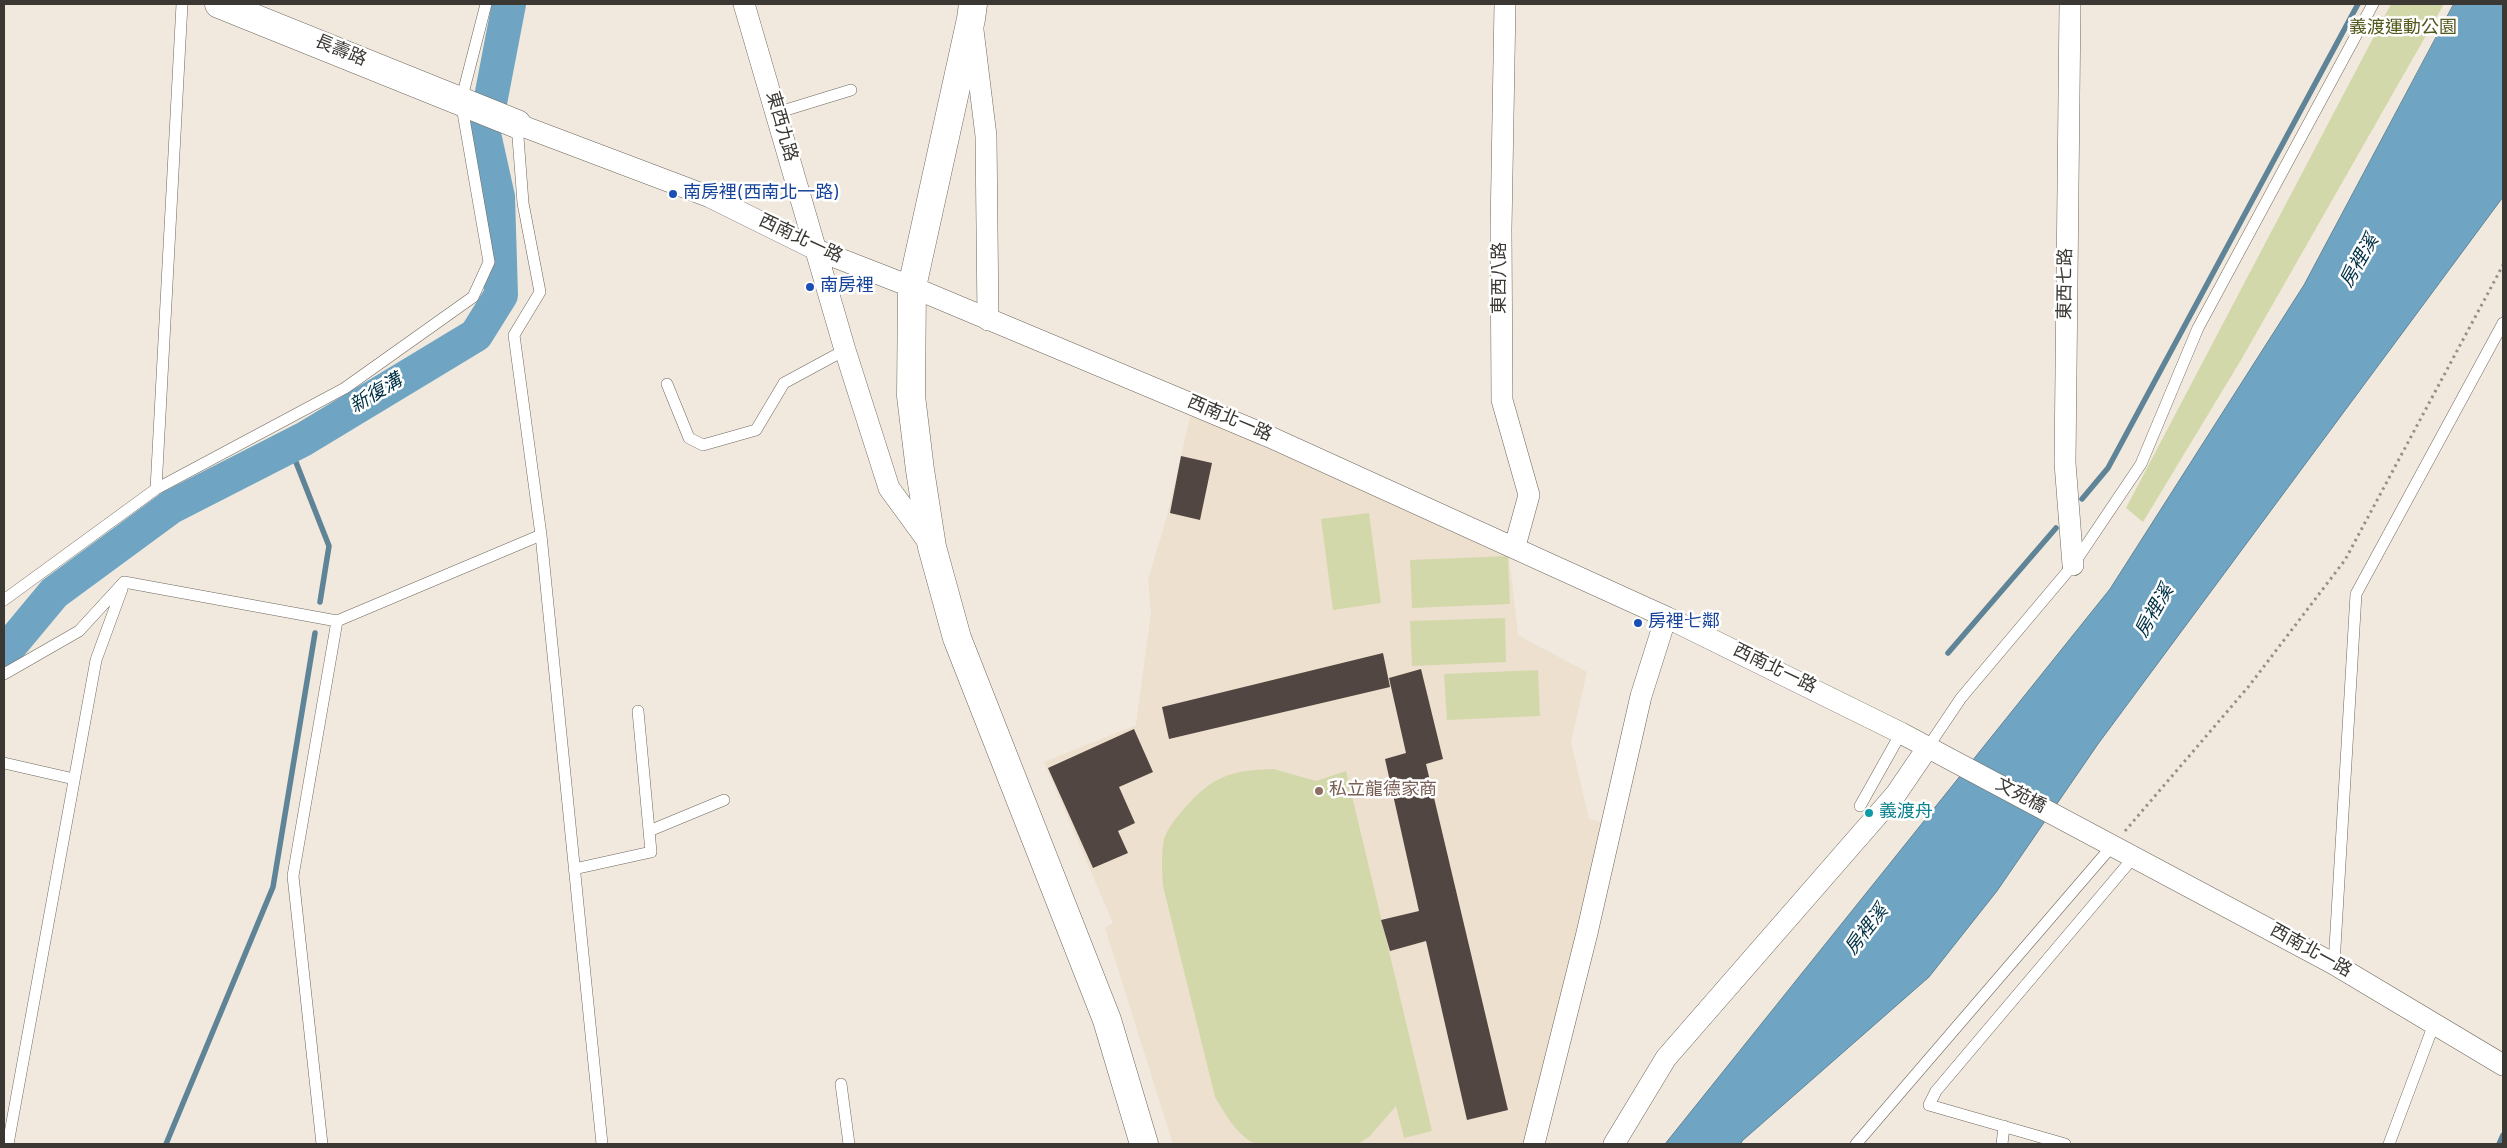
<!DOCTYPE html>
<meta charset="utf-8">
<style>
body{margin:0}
#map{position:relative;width:2507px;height:1148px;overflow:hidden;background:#f1e9de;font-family:Overpass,sans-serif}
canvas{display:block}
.frame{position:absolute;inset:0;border:5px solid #3b3834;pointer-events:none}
</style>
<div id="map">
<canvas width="2507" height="1148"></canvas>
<div class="frame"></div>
</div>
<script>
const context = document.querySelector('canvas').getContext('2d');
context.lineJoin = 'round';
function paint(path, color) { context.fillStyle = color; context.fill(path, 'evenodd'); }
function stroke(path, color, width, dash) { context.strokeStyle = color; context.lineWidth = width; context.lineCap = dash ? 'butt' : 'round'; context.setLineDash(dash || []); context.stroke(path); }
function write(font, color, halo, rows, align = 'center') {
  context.font = font + ' Overpass,"Noto Sans TC",sans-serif'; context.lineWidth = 5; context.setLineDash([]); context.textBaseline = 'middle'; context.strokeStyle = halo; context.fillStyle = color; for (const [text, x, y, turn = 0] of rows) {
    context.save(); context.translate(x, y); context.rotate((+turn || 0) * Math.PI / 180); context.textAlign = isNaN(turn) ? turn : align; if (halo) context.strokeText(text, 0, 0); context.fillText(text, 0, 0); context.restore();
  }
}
paint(new Path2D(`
 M1191 413 1509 555 1518 635 1587 672 1571 742 1589 819 1605 823 1525 1144H1173L1105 928 1113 923 1044 762 1136 725 1151 612 1148 580 1167 516Z`), '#ede0ce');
paint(new Path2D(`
 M2391 4H2444L2241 360 2143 522 2126 508Z
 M1369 513 1381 603 1333 610 1321 519Z
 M1508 556 1510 604 1412 608 1410 560Z
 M1505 618 1506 662 1412 666 1410 621Z
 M1538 670 1540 716 1447 720 1444 674Z
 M1274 769 1316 781 1346 771 1432 1131 1404 1138 1396 1106 1370 1136 1358 1144H1256C1237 1136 1226 1115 1215 1097L1163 886C1162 870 1161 855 1164 839 1167 829 1176 818 1183 810 1212 776 1231 770 1274 769Z`), '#d3d8ab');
const water = new Path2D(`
 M2454 4H2503V197L2098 744 1997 891 1929 977 1742 1141 1741 1144H1665L2110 589 2304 285Z`);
paint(water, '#6fa5c2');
stroke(water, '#5f8497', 1);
stroke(new Path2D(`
 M290 447 329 546 320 602
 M2082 499 2108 468 2358 4
 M1948 653 2056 528
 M166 1144 273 887 315 633
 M2499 1144 2503 1135`), '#5f8497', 5.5);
stroke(new Path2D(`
 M4 653 54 593 171 507 304 439 476 335 501 295 498 197 484 134 509 4`), '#6fa5c2', 34);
paint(new Path2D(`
 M1181 456 1212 463 1200 520 1170 513Z
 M1383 653 1390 687 1169 739 1162 707Z
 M1421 669 1443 759 1426 764 1508 1110 1467 1120 1426 941 1390 951 1381 920 1419 911 1385 759 1406 753 1389 678Z
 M1134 729 1153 772 1119 787 1135 823 1118 831 1128 853 1093 868 1048 768Z`), '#514641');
const lane = new Path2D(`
 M776 113 851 90
 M517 124 523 203 540 292 514 335 541 535 602 1144
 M667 384 689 438 703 445 756 430 784 383 845 350
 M156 489 182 4
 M4 600 156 489 345 388 473 297 489 262 461 101 486 4
 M4 674 79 631 124 582 337 621 541 535
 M1928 747 1961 698 2073 565 2141 464 2198 328 2373 4
 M4 763 74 779
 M1860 806 1901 733
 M649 831 724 800
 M574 869 651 852 638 711
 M2334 964 2356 594 2503 323
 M841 1084 849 1144
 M8 1144 96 660 122 589
 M322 1144 293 876 337 621
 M1856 1144 2112 846
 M2002 1144 2004 1126
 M2065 1144 1929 1105 1936 1091 2133 858
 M2389 1144 2434 1024`);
const street = new Path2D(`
 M744 4 845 350 889 488 932 547
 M1505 4 1501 229 1502 400 1529 495 1515 546
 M2070 4 2065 463 2073 565
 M973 30 986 136 988 320
 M517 124 710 197 817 250 912 287 1270 437 1666 617 1901 733 2334 964 2503 1065
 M1534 1144 1587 933 1641 696 1666 617
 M1614 1144 1666 1058 1896 794 1928 747`);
const secondary = new Path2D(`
 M219 4 517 124
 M973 4 971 19 912 287 911 396 920 470 932 547 957 638 1107 1020 1144 1144`);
stroke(lane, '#6e675d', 12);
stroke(street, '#6e675d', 22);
stroke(secondary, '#6e675d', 29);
stroke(new Path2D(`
 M2125 831 2249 686 2345 560 2503 265`), '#959088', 3, [2.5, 4]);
stroke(lane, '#fff', 11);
stroke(street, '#fff', 21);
stroke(secondary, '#fff', 28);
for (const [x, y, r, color] of [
 [673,194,5,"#1a4fb4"],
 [810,287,5,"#1a4fb4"],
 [1638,623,5,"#1a4fb4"],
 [1319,791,5,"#8d6e63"],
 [1869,813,5,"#0f9aa8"]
]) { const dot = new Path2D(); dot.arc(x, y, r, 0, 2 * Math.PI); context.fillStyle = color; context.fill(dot); stroke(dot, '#fff', 2); }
write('18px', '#53571b', '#fff', [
 ["義渡運動公園",2403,29]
]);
write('18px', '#3b3834', '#fff', [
 ["長壽路",340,52,22],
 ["東西九路",780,127,74],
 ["西南北一路",800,240,25],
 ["東西八路",1501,278,-90],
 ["東西七路",2067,284,-89],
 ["西南北一路",1229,420,23],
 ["西南北一路",1774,670,26],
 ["文苑橋",2020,797,28],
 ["西南北一路",2310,952,29]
]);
write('18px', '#164399', '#fff', [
 ["南房裡(西南北一路)",683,194],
 ["南房裡",820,287],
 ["房裡七鄰",1648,623]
], 'left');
write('18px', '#785e54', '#fff', [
 ["私立龍德家商",1329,791]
], 'left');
write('18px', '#0d838f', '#fff', [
 ["義渡舟",1879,813]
], 'left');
write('italic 19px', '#003045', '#fff', [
 ["房裡溪",2361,262,-60],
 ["新復溝",377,395,-31],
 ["房裡溪",2156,612,-60],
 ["房裡溪",1868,931,-52]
]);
</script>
